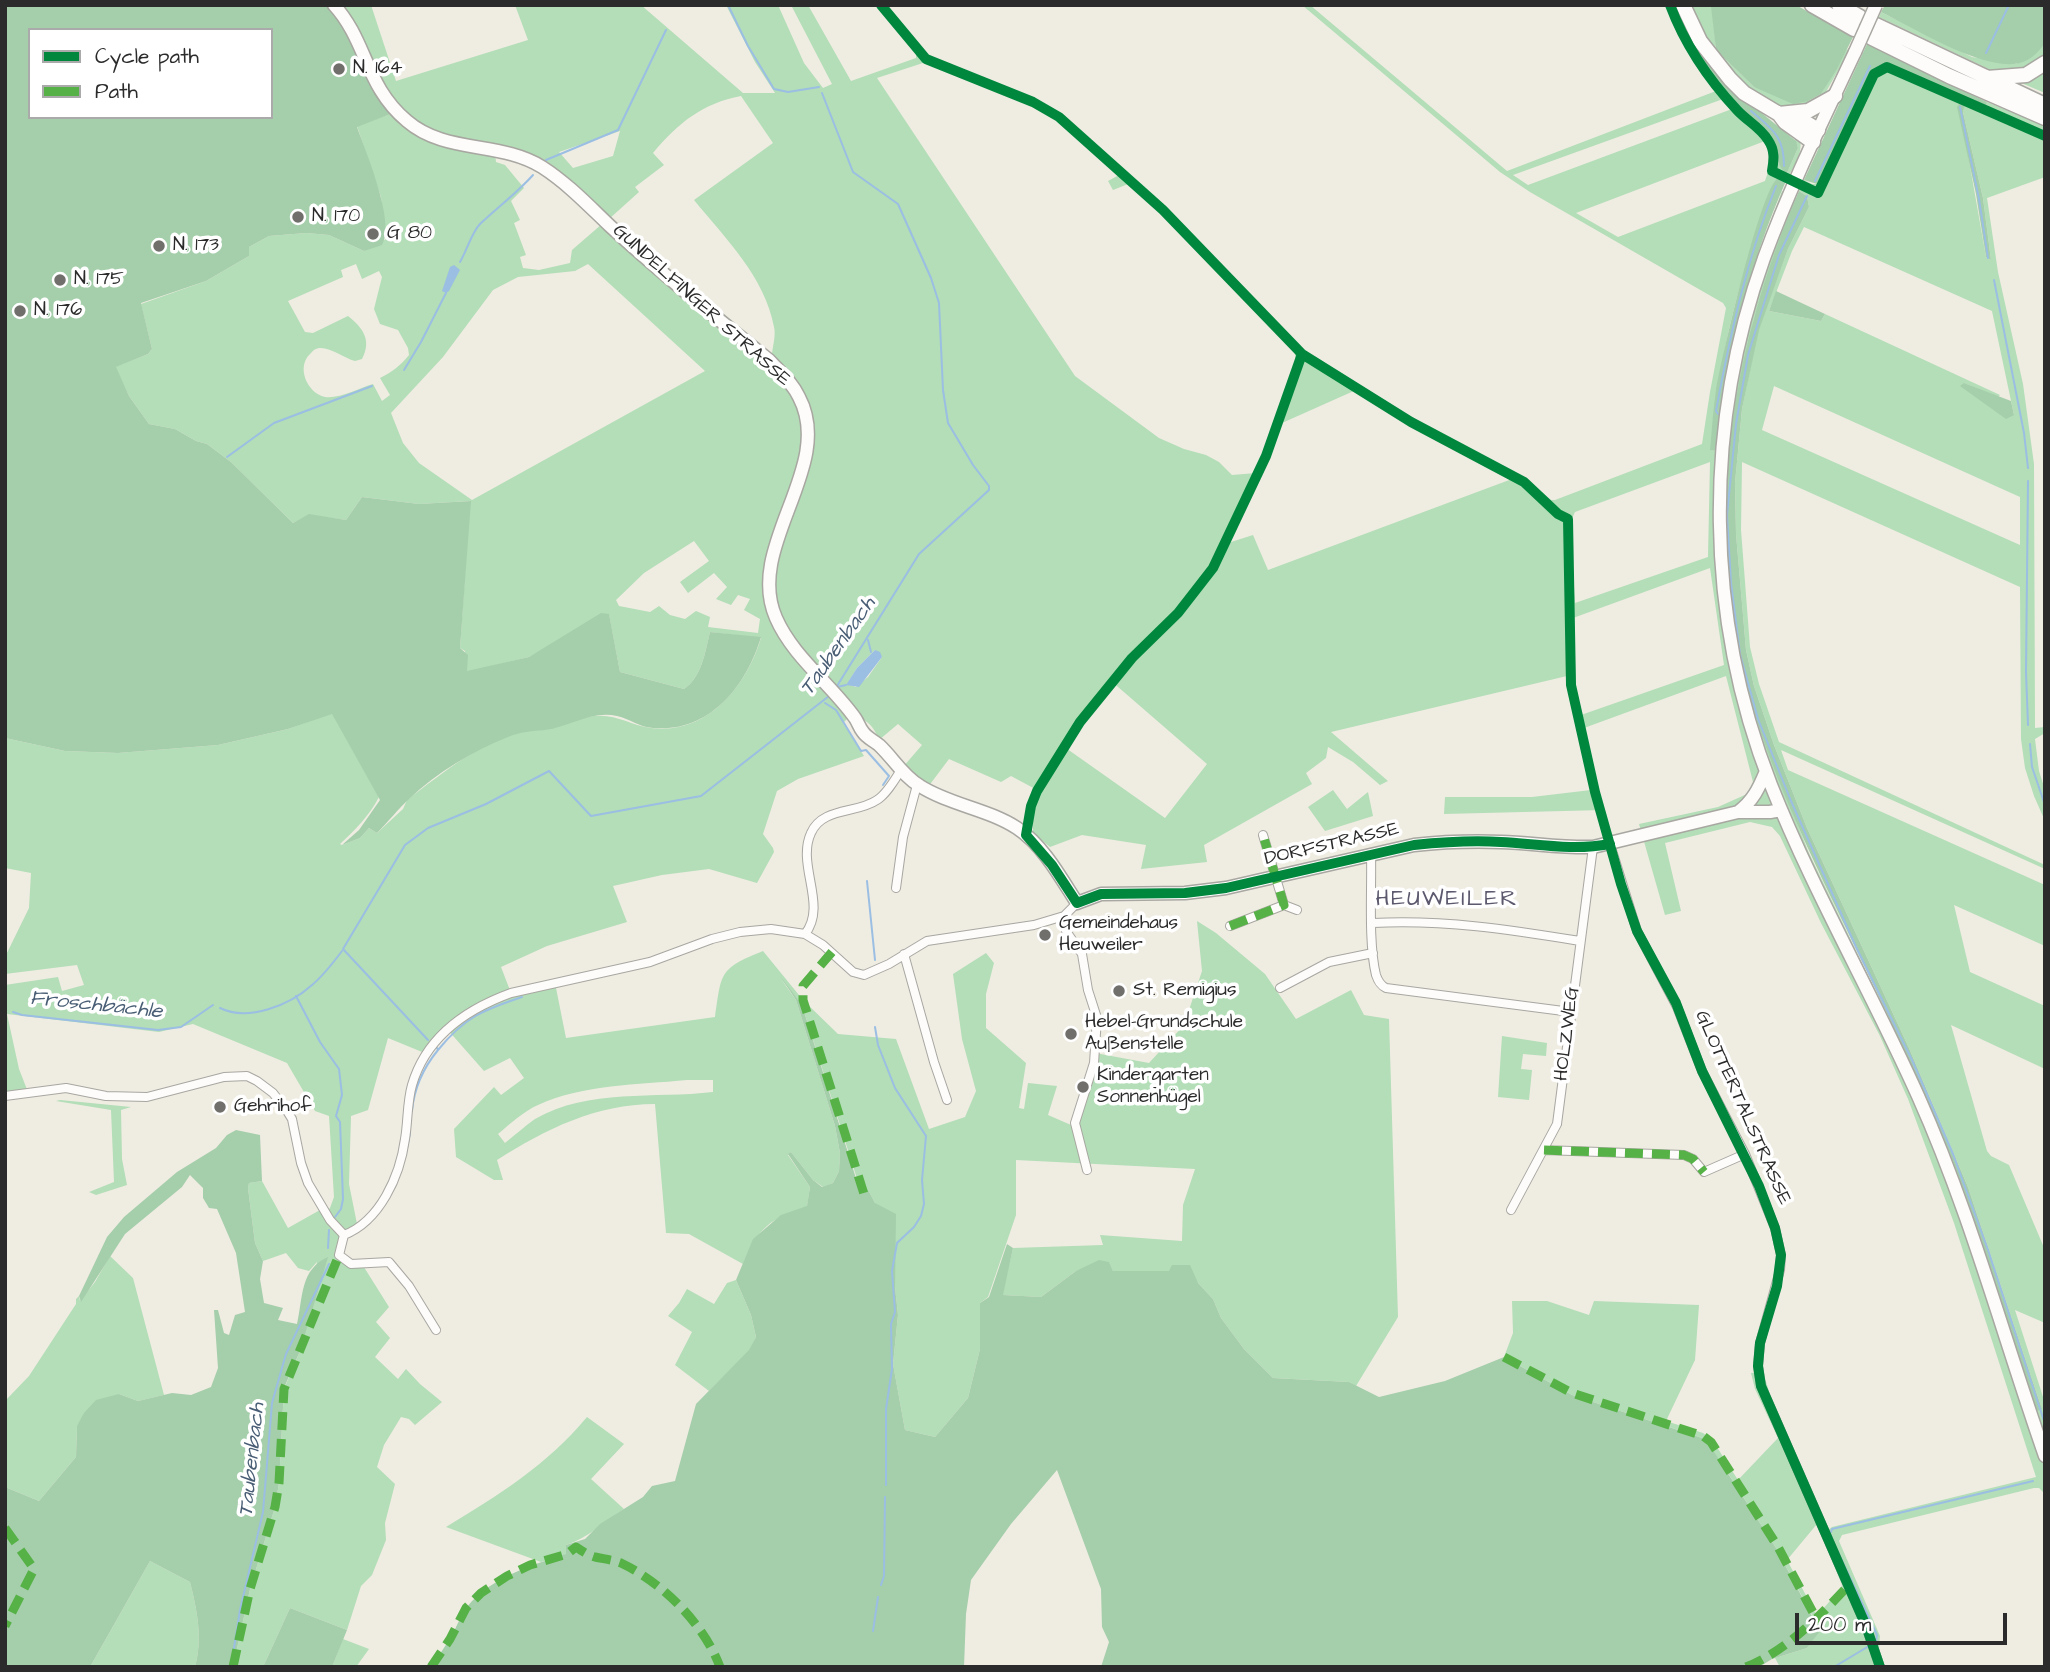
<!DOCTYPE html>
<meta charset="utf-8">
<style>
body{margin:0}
#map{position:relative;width:2050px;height:1672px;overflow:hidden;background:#efece2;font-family:"Architects Daughter",sans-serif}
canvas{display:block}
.frame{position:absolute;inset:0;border:7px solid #2b2b2b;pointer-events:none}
.legend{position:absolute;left:28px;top:28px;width:245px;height:91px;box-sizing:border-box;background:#fff;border:2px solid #aaa;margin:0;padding:9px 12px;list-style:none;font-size:21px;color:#2b2b2b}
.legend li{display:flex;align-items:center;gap:14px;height:35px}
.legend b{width:35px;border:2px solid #aaa}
.scale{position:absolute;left:1795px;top:1613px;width:212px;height:32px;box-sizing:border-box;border:4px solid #2b2b2b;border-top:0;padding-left:9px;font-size:21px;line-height:24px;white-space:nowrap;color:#2b2b2b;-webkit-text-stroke:5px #fff;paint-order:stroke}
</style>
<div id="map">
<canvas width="2050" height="1672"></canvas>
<div class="frame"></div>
<ul class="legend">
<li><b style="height:9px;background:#00873e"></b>Cycle path</li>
<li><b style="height:9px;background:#56b246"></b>Path</li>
</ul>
<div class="scale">200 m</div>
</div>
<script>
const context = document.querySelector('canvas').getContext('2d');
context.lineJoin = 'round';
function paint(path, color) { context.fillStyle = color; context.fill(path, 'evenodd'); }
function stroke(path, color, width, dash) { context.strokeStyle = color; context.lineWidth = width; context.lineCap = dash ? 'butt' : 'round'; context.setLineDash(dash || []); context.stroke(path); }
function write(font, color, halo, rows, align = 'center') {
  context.font = font + ' "Architects Daughter",sans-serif'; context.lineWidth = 7; context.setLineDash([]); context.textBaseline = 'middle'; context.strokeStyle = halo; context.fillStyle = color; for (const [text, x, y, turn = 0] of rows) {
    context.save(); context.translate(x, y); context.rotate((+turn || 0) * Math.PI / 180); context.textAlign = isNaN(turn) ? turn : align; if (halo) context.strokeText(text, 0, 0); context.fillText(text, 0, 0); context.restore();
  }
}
paint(new Path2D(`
 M330 5H371L396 81 528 40 515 5H641L743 93H775L755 62 726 5H778L804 63 823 88 832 84 791 5H808L851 81 916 58V52L878 5H885L912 40 930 57 1034 99 1060 114 1166 209 1303 349 1416 420 1531 483 1551 500H1555L1702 444 1710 392 1726 308 1723 303 1530 192 1500 172 1302 5H1310L1507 171 1716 91 1686 48 1668 5H1680L1696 41 1692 45 1718 84 1742 110 1772 138 1777 149V162L1787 173 1798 148 1793 135 1800 139C1803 155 1793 167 1786 181L1779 179C1741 263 1718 357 1711 450L1716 451C1721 425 1722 397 1728 371 1740 309 1759 250 1782 191L1796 198 1775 253 1754 318 1737 395 1725 518 1733 622 1754 710 1782 786 1809 853 1904 1050 1937 1127 1963 1190 2011 1334 2042 1409 1968 1187 1909 1048 1807 828 1774 745 1754 686 1746 650 1736 534 1735 483 1742 409 1758 330 1788 249 1809 207 1807 196 1799 191 1804 180 1812 184H1817L1872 71 1886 63 1895 66 1984 107 1987 102 2045 126V177L1987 198 1998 272 2023 384 2034 464 2035 728 2045 727V733L2035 739 2039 771 2045 790V821L2034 796 2025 768 2021 739 2020 587 1742 462 1741 530 1750 647 1759 684 1779 742 2045 865V869L1781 750 1788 770 2045 885V946L1954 905 1970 972 2045 1006V1069L1951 1025 1987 1151 1991 1156 2009 1165 2045 1250V1323L2015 1310 2045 1403V1494L2039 1488H2034L1842 1535 1839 1541 1880 1636 1879 1648 1885 1667H1780L1775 1658 1807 1648 1820 1630 1776 1548 1724 1467 1702 1438 1572 1395 1504 1357 1513 1333 1512 1301H1547L1589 1315 1594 1301 1699 1305 1695 1360 1666 1421 1703 1433 1713 1441 1738 1480 1778 1438 1755 1389 1751 1373 1763 1372 1776 1414 1828 1530 1832 1527 2036 1477 1954 1223 1908 1099 1880 1036 1821 923 1780 836 1772 827 1750 822 1665 843 1681 911 1665 915 1639 824 1718 807 1747 794 1753 782 1726 676 1584 728 1603 810 1444 814 1445 797H1532L1591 790 1569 697 1567 676 1331 732 1388 781 1380 785 1353 762 1328 747 1326 758 1306 773 1312 784 1204 845 1207 862 1141 869 1146 845 1082 835 1050 847 1033 833V806L1039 791 1011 776 1001 782 949 759 928 787 903 767 922 745 898 724 879 740C873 725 866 717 849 717L843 723 864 756 798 779 777 791 763 834 773 848 774 852 757 883 709 869 662 875 613 886 627 922 547 946 501 967 511 993 555 983 566 1038 715 1017C722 973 718 969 763 951L803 1000 838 1034 896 1039 929 1129 965 1117 976 1091 962 1039 953 974 986 953 994 963 986 994V1028L1026 1063 1019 1108 1024 1109 1028 1083 1057 1086 1048 1115 1071 1125 1075 1123 1095 1053 1149 1063 1184 1025 1202 971 1197 921 1216 933 1265 974 1296 1019 1351 990 1364 1015 1389 1019 1398 1317 1356 1386 1349 1382 1273 1378 1244 1349 1221 1318 1213 1299 1198 1283 1169 1271H1113L1109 1263 1076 1271 1041 1297 1002 1295 1013 1248 1103 1245 1100 1235 1182 1241 1183 1205 1195 1169 1016 1160V1215L988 1297 980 1303V1349L968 1398 935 1437 905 1430 893 1364 898 1315 895 1287 875 1203 866 1186 860 1188 802 1005 781 979 796 1000 835 1126 840 1153 839 1171 833 1183 823 1187 813 1180 791 1152 788 1155 810 1187 807 1207C770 1218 758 1228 743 1264L689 1234 666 1233 655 1104C596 1104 546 1129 497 1160L503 1180H494L456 1157 454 1129 494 1087 501 1095 524 1078 510 1058 484 1071 447 1029 427 1054 388 1038 368 1110 351 1116 349 1184 358 1229 344 1235 339 1255 362 1264 389 1307 376 1322 390 1338 375 1357 398 1379 406 1369 420 1384 442 1402 415 1425 409 1419 401 1417 384 1445 377 1467 395 1484 385 1523 386 1540 372 1575 361 1586 347 1630 290 1608 263 1667H233L250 1589 275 1507 279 1483 284 1389 300 1351 317 1262 309 1271 298 1268 286 1253 263 1261 255 1243 248 1188 249 1183 262 1181 288 1228 320 1210 325 1213 330 1208 334 1197 329 1116 315 1111 287 1063 193 1024 159 1032 7 1014 19 1069 28 1092 5 1096V985L58 977 62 991 84 985 77 965 5 974V957L29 908 31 873 5 868V738L65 751 118 753 218 745 288 729 332 713 379 797C369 816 355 830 340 844L342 845 360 838 369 828 377 833 403 809 407 800C443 773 485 737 532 730 537 729 543 730 548 729 562 726 575 719 589 717 614 712 628 725 651 728 707 735 746 687 761 638L710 632C705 652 702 677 684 689L620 672 609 615 529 657 467 672 465 651 460 648 470 501 419 504 362 497 346 520 309 515 293 523 231 462 207 444 196 441 175 429 149 424 129 396 115 367 148 354 152 349 141 304 206 281 249 256V247L269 236 306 233 329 235 364 251 386 239 381 197 357 126 393 113ZM926 62 1032 103 1060 121 1119 175 1108 181 1113 190 1128 184 1159 212 1291 345C1292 347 1295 352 1295 355 1298 375 1265 451 1256 473L1232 475 1219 462 1206 455 1184 449 1159 438 1075 376 877 78ZM741 96 773 143 694 200C725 238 765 277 774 327 776 335 773 345 772 354L609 219 639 192 635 187 664 165 653 153C678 123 703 103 741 96ZM1723 99 1732 109 1528 185 1513 175ZM1959 104 1964 105 1963 112 1983 198 1991 260 1986 257ZM620 131 613 156 573 168 559 152ZM1765 141C1775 154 1770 167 1765 181L1618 237 1576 213ZM495 154 542 170 602 224 572 250 570 263 539 270 523 268 520 257 526 255 514 223 520 220 511 201 524 188 505 165 496 162ZM1804 227 1992 311 2014 415 1964 383 1998 397 2000 395 1825 314 1821 321 1769 311 1792 251ZM356 264 362 279 379 271 382 277 374 309 380 324 398 330 408 348 409 355C400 366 392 372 380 378L390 395 382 401 373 384C360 388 339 399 325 397 307 393 296 367 310 354 313 351 314 349 319 348 331 347 344 358 355 361L362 359C372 340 363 328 348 316L313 333 305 332 288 301 343 277 341 270ZM588 264 705 371 472 500 419 463 403 443 391 413 443 357 493 290 518 277 575 271ZM1774 386 2020 497V545L1762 430ZM1356 390 1414 428 1512 479 1268 570 1253 535 1228 543 1282 423ZM1710 462 1708 557 1575 603 1570 523 1575 512ZM694 541 709 561 680 582 688 593 714 573 727 587 716 599 731 605 738 595 750 599 744 610 760 619 758 633 708 627 710 617 696 611 685 619 670 615 659 606 650 612 619 606 616 600 644 573ZM1710 568 1724 665 1581 715 1576 688 1573 618ZM875 650 882 657 868 677 856 687 847 684 857 668ZM1110 680 1207 764 1165 818 1063 746ZM687 1080H713V1092C655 1099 589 1088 535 1119 525 1126 515 1135 505 1143L498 1134C510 1124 524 1111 538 1105 584 1084 637 1085 687 1080ZM1817 1524 1842 1585 1841 1588 1817 1616 1787 1560Z
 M1693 5H1712L1716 50 1754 87 1808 101 1821 94 1847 49 1849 51 1822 99 1815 103 1779 107 1741 83 1706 39 1694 15Z
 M1881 12 1972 57 2016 64 2045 43V59L2037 67 1995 72 1879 17Z
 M2045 70V93L2019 82Z
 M1333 790 1347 809 1368 792 1373 816 1325 831 1308 807Z
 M1502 1036 1547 1043 1546 1056 1523 1054 1521 1069 1532 1070 1529 1100 1498 1097Z
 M60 1100 131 1107 121 1110 122 1159 127 1185 96 1195 89 1192 114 1182 111 1110 56 1101Z
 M110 1256 133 1278 164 1395 138 1401 119 1394 77 1426 76 1457 39 1501 5 1487V1401L29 1376 76 1304V1299L79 1296 80 1301 95 1282Z
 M736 1280 751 1315 756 1337 750 1350 709 1391 675 1365 692 1332 668 1316 679 1303 687 1289 714 1304 727 1283Z
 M587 1417 624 1444 591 1479 624 1509C604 1522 588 1538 566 1545L567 1554 541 1562 446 1527C499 1495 547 1465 587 1417Z
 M150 1561 190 1582C197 1610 203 1638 195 1667H90Z
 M343 1639 369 1649 356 1667H332Z`), '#b3deb7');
paint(new Path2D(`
 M5 5H330L393 113 357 127C366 152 396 223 382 245L364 251 329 235 306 233 269 236 249 247V256L206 281 141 303 152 349 148 354 116 367 129 396 149 424 175 429 196 441 207 444 231 462 293 523 309 514 346 520 362 497 419 504 471 501 460 648 468 655 467 671 529 657 601 613 609 614 620 672 684 689C702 677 705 652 710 632L761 637C746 687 709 733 653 728 639 727 630 719 617 716 592 710 569 727 545 730 532 731 520 732 508 737 473 751 437 772 409 799 398 809 388 822 377 833L369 828 360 838 342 845 359 830 380 800 332 714 288 729 218 745 118 753 65 751 5 738ZM30 30H271V117H30Z
 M1796 5 1853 37 1837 69 1821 94 1808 101 1793 104 1754 87 1716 50 1711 6Z
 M1885 5H2045V43C2037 54 2028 63 2014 64 1976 67 1916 29 1881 12Z
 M1696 41 1736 92 1796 141 1798 148 1787 173C1773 165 1779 148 1770 135 1762 125 1751 119 1742 110 1722 91 1707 68 1692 45Z
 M1867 44 1987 102 1985 107 1895 66C1885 63 1880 65 1872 71L1817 184 1804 180Z
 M1959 104H1965L1963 112 1983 198 1991 260 1986 257 1976 194 1957 107Z
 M1778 178 1786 181C1748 266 1727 358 1716 451L1710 450C1712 430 1713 410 1716 390 1721 361 1760 189 1778 178Z
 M1799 191 1807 196 1809 207 1788 249 1759 330 1742 409 1735 483 1736 534 1746 650 1754 686 1774 745 1807 828 1909 1048 1968 1187 2042 1409 2034 1412C1997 1289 1959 1170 1905 1053 1854 938 1791 829 1753 709 1699 540 1729 351 1799 191Z
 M1776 291 1825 314 1821 321 1769 311Z
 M1964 383 2011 401 2014 415 2006 419 1960 386Z
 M780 976 802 1005 859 1188 866 1186 875 1203 896 1214 895 1287 898 1315 893 1364 905 1430 935 1437 968 1398 980 1349V1303L989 1297 1007 1244 1013 1248 1003 1295 1041 1297 1076 1271 1099 1260 1109 1262 1113 1271H1169L1172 1265H1190L1198 1283 1213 1299 1221 1318 1244 1349 1273 1378 1349 1382 1379 1397 1445 1381 1504 1357 1572 1395 1702 1438 1709 1444 1776 1548 1820 1631 1807 1648 1772 1659 1759 1667H1101L1109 1642 1102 1627 1101 1589 1057 1470 1011 1524 971 1580 966 1614 964 1667H431C438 1656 446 1646 452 1635 457 1626 461 1615 467 1607 491 1577 532 1565 566 1554V1545L585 1539 600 1524 643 1497 652 1486 675 1481 696 1404 749 1350 756 1337 751 1315 736 1280 753 1239 781 1215 807 1206 810 1187 788 1154 791 1152 813 1180 822 1187 833 1183 839 1171 840 1153 835 1126 796 1000Z
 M236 1130 260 1135 262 1181 249 1183 248 1188 255 1243 263 1261 260 1279 264 1303 283 1308 278 1320 297 1324C303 1298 300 1269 328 1257L300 1351 284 1388 279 1483 275 1507 250 1589 233 1667H195C203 1638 197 1610 190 1582L150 1561 90 1667H5V1487L39 1501 76 1457 77 1426 84 1413 96 1400 119 1394 138 1401 172 1393 191 1395 211 1387 218 1368 214 1310H218L224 1333 229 1335 235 1315 245 1312 236 1253 217 1209 209 1208 203 1198V1188L190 1175 182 1187 125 1234 81 1302 79 1296 107 1237 124 1217 177 1172 216 1148 227 1135Z
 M290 1608 347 1630 332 1667H263Z`), '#a5ceab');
paint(new Path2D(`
 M454 265 460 270 449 291 446 293 442 291 450 267Z
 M875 650 880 652 882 657 859 687 846 685 857 668Z`), '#9bbee3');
stroke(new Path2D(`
 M728 5 748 46 774 89 788 92 819 87
 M1986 53 2009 5
 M822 93 853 172 898 204 931 278 939 303 943 390 948 423 973 465 989 486V490L919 554 837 686
 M1960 107 1979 199 1988 258
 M1751 111C1773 130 1784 136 1784 166
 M546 160 618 130 666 30
 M1815 181 1870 66
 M1807 196 1779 255 1748 355 1736 424 1727 515 1731 583 1740 654 1758 719 1791 801 1856 947 1912 1060 1953 1154 1988 1250 2045 1424
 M460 262C467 250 472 232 480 224 498 207 517 193 533 175
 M1994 280 2024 433 2028 468
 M404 370 421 342 446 293
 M1718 414 1716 411C1730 335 1747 258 1776 186
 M227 457 274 423 372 386
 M868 640 871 652
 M837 687 846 685
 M825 703 836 710 861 751 866 750 889 776 883 785
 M2028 725 2026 672 2028 481
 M2030 744 2032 767 2045 805
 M867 881 875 960
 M296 996 320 1042 339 1069 342 1095 336 1116 340 1122 343 1199 341 1209 335 1217
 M220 1008C248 1022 290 1005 312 985 324 975 333 963 342 951
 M13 1012 22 1015 158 1030 181 1027 213 1005
 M875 1027 878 1045 895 1088 926 1136 922 1180 924 1204 921 1216 914 1227 897 1243 892 1271 895 1312 891 1324 892 1369 886 1409V1485
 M428 1040 343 949 405 845 428 828 486 804 549 771 591 816 701 796 829 696
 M438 1050C465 1017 483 1010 522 997
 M412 1111C414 1089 424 1067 438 1050L437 1048
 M407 1148 410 1133
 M328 1248 329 1230
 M1831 1532 1832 1529 2033 1481
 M1837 1550 1877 1635 1876 1641
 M881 1585 884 1576 885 1497
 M873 1631 878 1597
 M231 1667 240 1610 263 1512 272 1403 286 1354 329 1264
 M1834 1667 1869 1646`), '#9bbee3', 2);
const street = new Path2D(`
 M1610 844 1637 931 1677 1007 1702 1071 1745 1154 1775 1228 1781 1255 1780 1270 1760 1343 1758 1366 1761 1386 1866 1626 1880 1667
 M1371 854C1372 889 1368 942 1376 975 1378 981 1380 985 1386 988L1571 1012
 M896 888 903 837 917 785
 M1284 905 1297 910
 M1064 916 1066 931 1082 954 1088 990 1097 1018 1094 1063 1075 1123 1087 1170
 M1373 923C1442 919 1512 930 1580 941
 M1230 926 1284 905 1263 835
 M805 934C828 905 796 865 811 833 822 807 857 814 877 800 887 794 895 779 901 770
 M904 954 934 1062 947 1100
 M1280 988 1329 962 1373 953
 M5 1096 66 1088 106 1096 147 1097 224 1077 247 1076 257 1081 273 1093 287 1111 292 1119 301 1163 308 1183 330 1220 344 1235C380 1221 400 1176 405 1139 408 1122 407 1102 412 1085 426 1037 467 1009 511 993L650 962 712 939 740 932 771 929 805 934 823 945 853 972 864 975 889 964 927 941 1034 925 1064 916 1077 903
 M1544 1150 1684 1155 1693 1159 1704 1172 1745 1154
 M1511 1210 1557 1124 1593 847
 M344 1235 339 1255 351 1264 389 1262 409 1286 436 1330`);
const secondary = new Path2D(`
 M334 5C367 41 365 86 407 121 445 154 501 141 542 167 567 183 588 205 610 226 661 273 715 317 769 360 780 372 792 382 799 397 836 467 744 546 776 618 793 657 831 684 855 718 858 722 859 727 863 732 867 738 873 740 879 745 893 758 903 776 920 786 950 805 988 809 1017 828 1043 845 1061 878 1077 903L1101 894 1185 893 1226 888 1414 845C1442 842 1472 841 1501 842 1532 843 1562 848 1593 847L1738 812H1770L1781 810
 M1855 52C1823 120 1790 187 1764 258 1703 428 1705 616 1771 785 1813 891 1871 991 1918 1096 1970 1212 2003 1336 2045 1456
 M1738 812C1753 801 1759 788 1766 771`);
const highway = new Path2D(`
 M1683 5 1700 41 1730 79 1744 93 1779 114 1785 122 1813 142
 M1812 5 1854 29
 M1839 5 1860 17
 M1876 25 2045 105
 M1872 38 1949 76 2045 118
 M1987 78 2026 75 2045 63
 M1779 114 1808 111 1835 96
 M1792 114 1818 130`);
stroke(street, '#a8a7a1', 10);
stroke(secondary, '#a8a7a1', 15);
stroke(highway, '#a8a7a1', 17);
stroke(street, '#fdfcfb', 8);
stroke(secondary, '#fdfcfb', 12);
stroke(highway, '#fdfcfb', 14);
const secondaryBridge = new Path2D(`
 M1855 52 1876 5`);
stroke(secondaryBridge, '#a8a7a1', 15, []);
stroke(secondaryBridge, '#fdfcfb', 12);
stroke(new Path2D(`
 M1230 926 1284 905 1263 835
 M832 952 803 986V1000L864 1194
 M1544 1150 1684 1155 1693 1159 1704 1172
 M1504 1357 1572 1393 1703 1436 1711 1442 1778 1547 1817 1620
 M5 1528 34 1569 5 1626
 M233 1667 250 1589 275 1507 279 1483 284 1389 339 1255
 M431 1667 450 1639 466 1608 481 1593 507 1576 530 1565 567 1554 576 1547C582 1551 588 1555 595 1557 604 1559 613 1560 621 1563 663 1583 704 1624 720 1667
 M1746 1667C1786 1651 1819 1617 1848 1586`), '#56b246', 9, [18, 9]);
stroke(new Path2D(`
 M881 5 926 59 1033 102 1059 117 1163 210 1302 354 1411 422 1524 482 1558 514 1568 519 1571 685 1595 792 1621 884 1637 931 1676 1003 1702 1071 1759 1186 1775 1228 1781 1255 1777 1286 1760 1343 1758 1366 1761 1386 1866 1626 1880 1667
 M1670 5C1685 45 1708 79 1737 110 1747 121 1760 127 1768 140 1775 150 1774 160 1772 171L1818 193 1874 74 1887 67 2045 136
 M1302 354 1266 456 1213 568 1178 613 1132 658 1080 722 1037 791 1031 806 1026 835 1052 865 1077 903 1101 894 1185 893 1226 888 1414 845C1443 842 1472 840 1501 842 1538 844 1573 851 1610 844`), '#00873e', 10);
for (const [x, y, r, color] of [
 [339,69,7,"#706f6b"],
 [298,217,7,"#706f6b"],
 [373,234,7,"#706f6b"],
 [159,246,7,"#706f6b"],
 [60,280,7,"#706f6b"],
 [20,311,7,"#706f6b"],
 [1045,935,7,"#706f6b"],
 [1119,991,7,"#706f6b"],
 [1071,1034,7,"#706f6b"],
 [1083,1087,7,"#706f6b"],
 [220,1107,7,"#706f6b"]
]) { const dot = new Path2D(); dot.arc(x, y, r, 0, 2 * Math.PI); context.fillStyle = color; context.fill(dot); stroke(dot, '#fff', 2.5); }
write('19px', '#2b2b2b', '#fff', [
 ["N. 164",353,69],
 ["N. 170",312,217],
 ["G 80",387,234],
 ["N. 173",173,246],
 ["N. 175",74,280],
 ["N. 176",34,311],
 ["Gemeindehaus",1059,924],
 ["Heuweiler",1059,946],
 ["St. Remigius",1133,991],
 ["Hebel-Grundschule",1085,1023],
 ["Außenstelle",1085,1045],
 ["Kindergarten",1097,1076],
 ["Sonnenhügel",1097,1098],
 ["Gehrihof",234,1107]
], 'left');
write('19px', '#2b2b2b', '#fff', [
 ["GUNDELFINGER STRASSE",701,306,42],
 ["DORFSTRASSE",1332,845,-13],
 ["HOLZWEG",1568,1034,-83],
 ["GLOTTERTALSTRASSE",1742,1108,66]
]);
write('italic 21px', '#495e75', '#fff', [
 ["Taubenbach",839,647,-55],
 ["Froschbächle",96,1006,6],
 ["Taubenbach",253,1460,-84]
]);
context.letterSpacing = '2px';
write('23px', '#5c586d', '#fff', [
 ["HEUWEILER",1447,900]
]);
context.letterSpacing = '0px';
</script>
